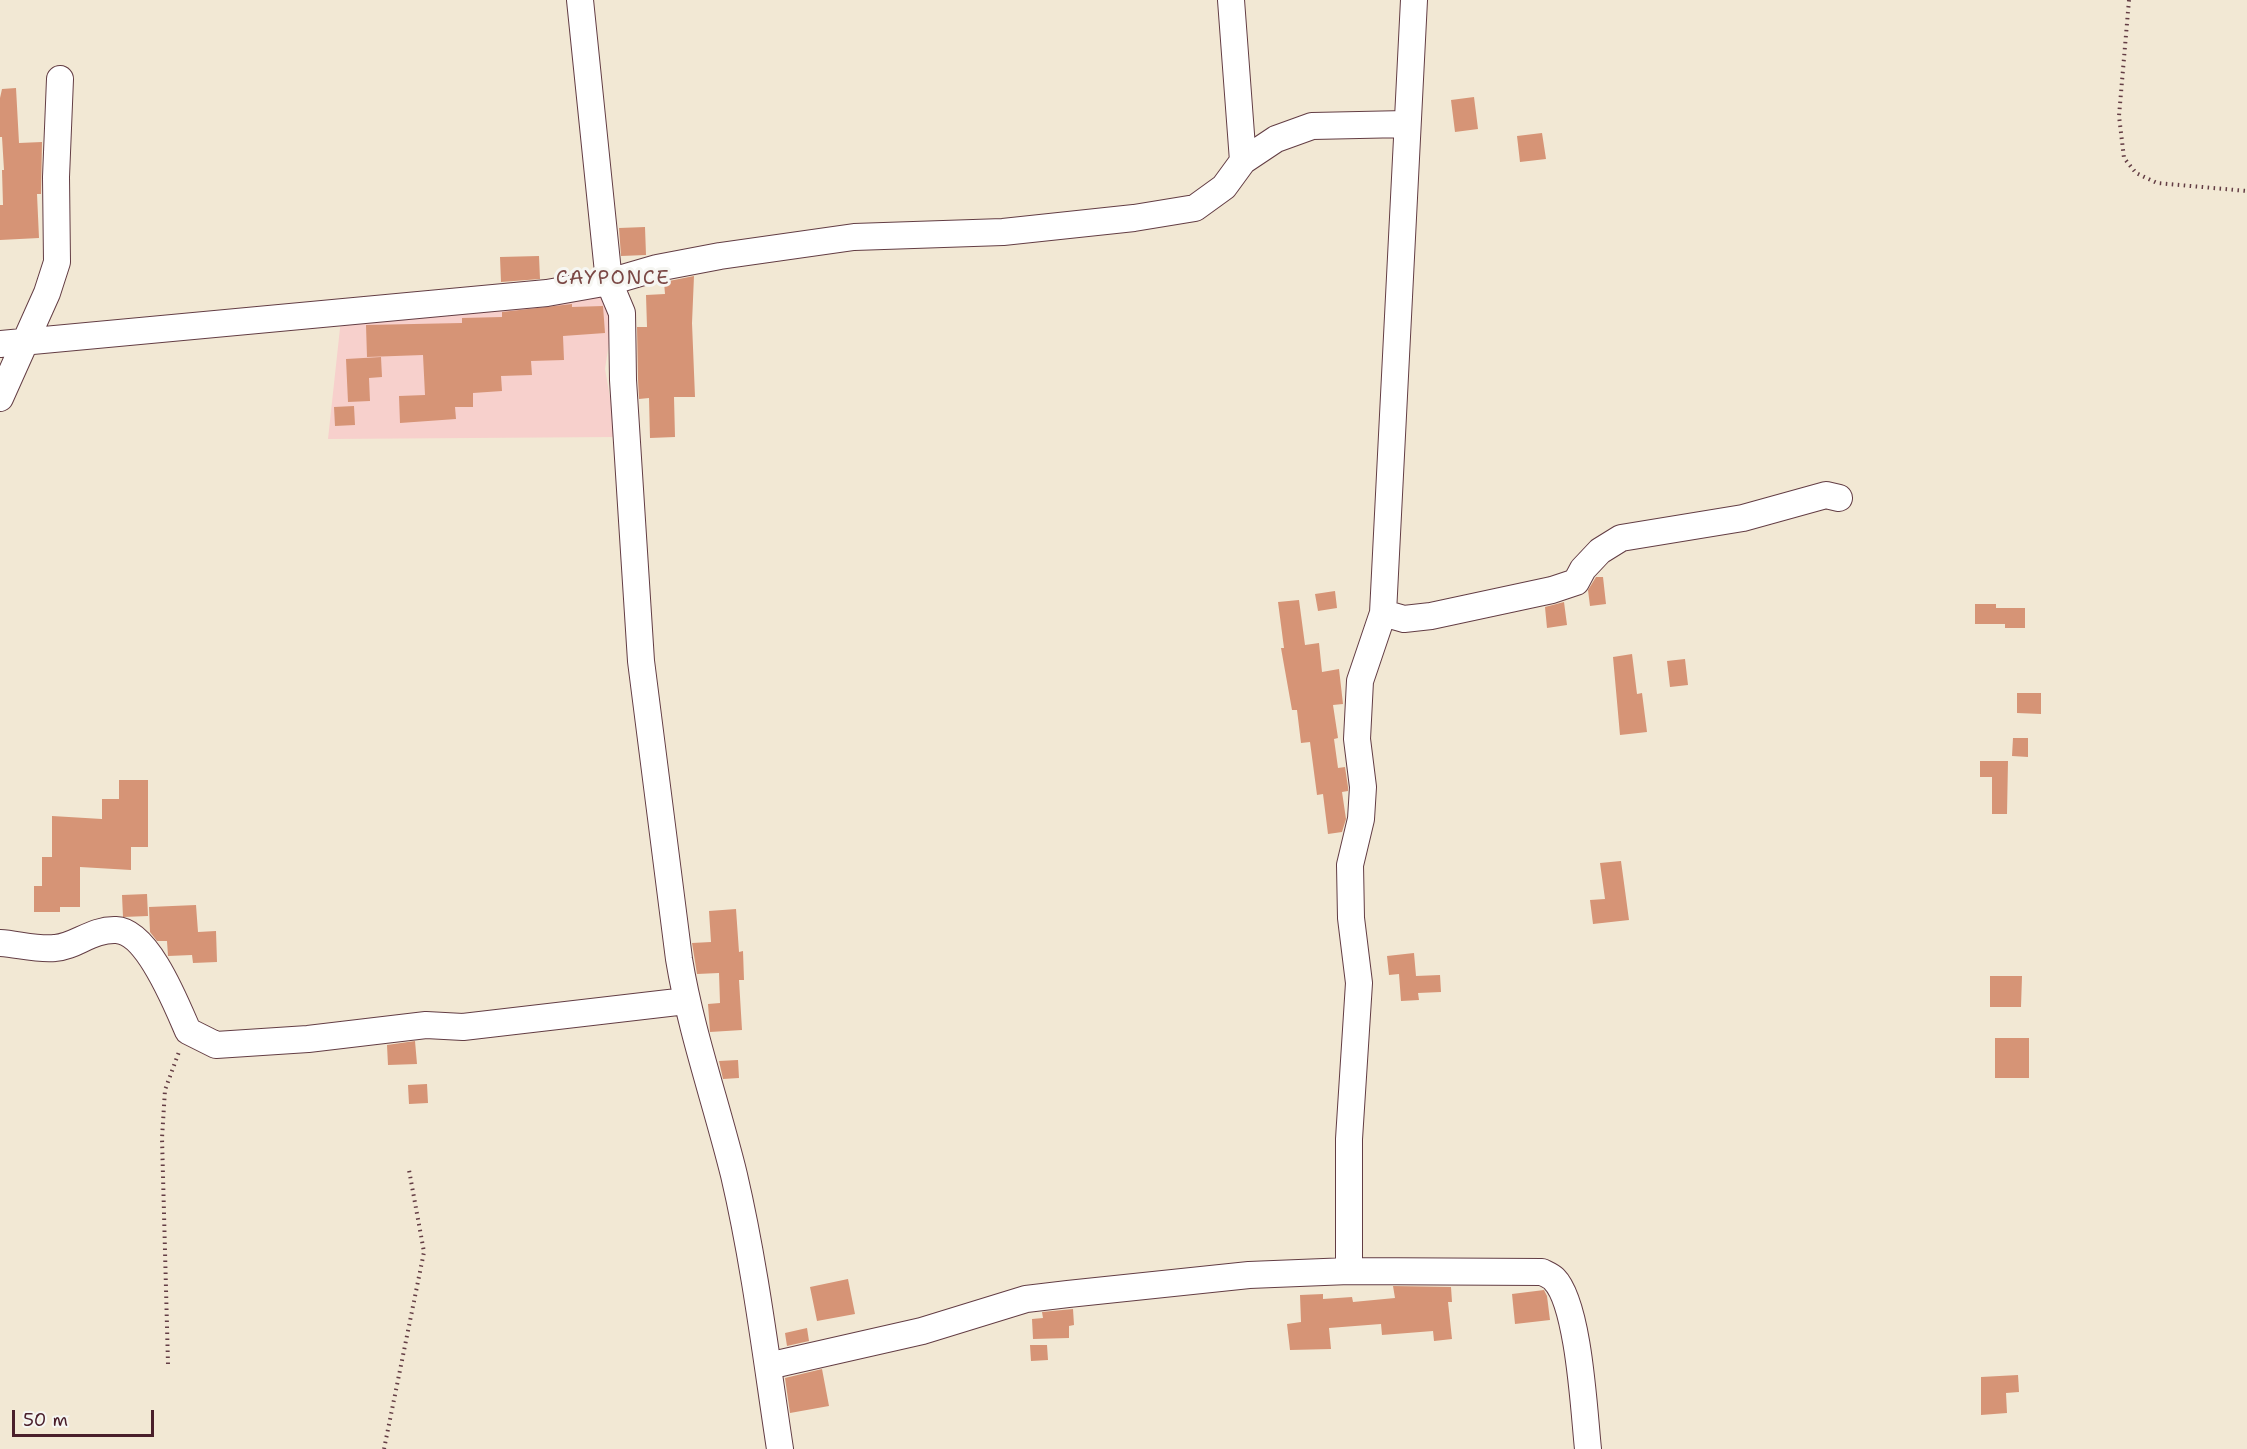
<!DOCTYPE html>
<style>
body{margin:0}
#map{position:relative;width:2247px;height:1449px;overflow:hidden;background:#f2e8d4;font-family:"Shantell Sans",sans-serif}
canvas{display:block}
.scale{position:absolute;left:12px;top:1410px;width:142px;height:27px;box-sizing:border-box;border:3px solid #4a1f2b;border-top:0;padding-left:8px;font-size:18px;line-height:21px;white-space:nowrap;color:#4a1f2b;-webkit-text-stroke:4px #f6f6f2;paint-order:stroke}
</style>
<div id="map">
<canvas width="2247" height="1449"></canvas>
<div class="scale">50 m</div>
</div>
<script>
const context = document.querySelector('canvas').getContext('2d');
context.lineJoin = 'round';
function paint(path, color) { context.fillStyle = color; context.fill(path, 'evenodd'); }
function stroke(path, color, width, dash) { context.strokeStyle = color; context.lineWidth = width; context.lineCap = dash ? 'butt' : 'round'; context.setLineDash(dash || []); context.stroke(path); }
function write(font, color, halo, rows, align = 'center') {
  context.font = font + ' "Shantell Sans",sans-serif'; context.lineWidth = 6; context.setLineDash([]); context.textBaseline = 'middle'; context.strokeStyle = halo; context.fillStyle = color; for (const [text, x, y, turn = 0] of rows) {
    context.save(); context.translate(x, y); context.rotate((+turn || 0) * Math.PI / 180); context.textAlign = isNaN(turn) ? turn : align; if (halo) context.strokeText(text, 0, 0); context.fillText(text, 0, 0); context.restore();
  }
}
paint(new Path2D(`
 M607 294 610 337 605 369 617 437 328 439 341 319Z`), '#f7d0cc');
paint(new Path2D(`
 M16 88 19 143 42 142 41 194H37L39 238 0 240V205H3L2 170H4L2 137H0V98L2 89Z
 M1474 97 1478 129 1455 132 1451 100Z
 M1542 133 1546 159 1520 162 1517 136Z
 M645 227 646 255 621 256 619 228Z
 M539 256 540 279 501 282 500 257Z
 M694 276 692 323 695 397H674L675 437 650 438 649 398 639 399 638 379 637 327H647L646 295 665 294 664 282Z
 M572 304V307L603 306 605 333 563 336 564 360 531 361 532 375 501 376 502 391 473 393V407H455L456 419 400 423 399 396 425 395 423 355 367 357 366 325 462 323V318L502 317V312Z
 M381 357 382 377 369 378 370 401 348 402 346 359Z
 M354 406 355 425 335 426 334 407Z
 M1596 577H1603L1606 604 1590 606 1588 590Z
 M1335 591 1337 608 1318 611 1315 594Z
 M1299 600 1305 645 1319 643 1322 672 1339 669 1343 704 1333 705 1338 738 1334 739 1338 768 1345 767 1348 787V791L1342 792 1346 819 1342 832 1328 834 1323 794 1317 795 1310 742 1301 743 1297 710H1292L1281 648H1284L1278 602Z
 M1564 602 1567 625 1547 628 1545 607Z
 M1975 604H1996V608H2025V628H2005V624H1975Z
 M1632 654 1637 694 1642 693 1647 732 1620 735 1613 657Z
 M1685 659 1688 685 1670 687 1667 661Z
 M2017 693H2041V714L2017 713Z
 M2013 738H2028V757L2012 756Z
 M1980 761H2008L2007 814H1992V777H1980Z
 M119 780H148V847H131V870L80 867V907H60V912H34V886H42V857H52V816L102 819V799H119Z
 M1621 861 1629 920 1593 924 1590 900 1605 899 1600 863Z
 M147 894 148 916 123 917 122 895Z
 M196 905 198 932 216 931 217 962 193 963 192 955 168 956 167 941H157L150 932 149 907Z
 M736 909 739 952 743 951 744 980H739L742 1030 710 1032 708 1004 720 1003 719 973 697 974 692 943 711 942 709 911Z
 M1414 953 1416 976 1440 975 1441 992 1418 993 1419 1000 1401 1001 1399 974 1389 975 1387 956Z
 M1990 976H2022L2021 1007H1990Z
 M1995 1038H2029V1078H1995Z
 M415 1041 417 1064 388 1065 387 1045Z
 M738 1060 739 1078 723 1079 719 1061Z
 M427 1084 428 1103 409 1104 408 1085Z
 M848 1279 855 1314 817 1321 810 1287Z
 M1393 1286 1451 1287 1452 1302H1448L1452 1339 1434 1341 1433 1331 1382 1335 1381 1324 1329 1328 1331 1349 1290 1350 1287 1324 1301 1322 1300 1295 1323 1294V1299L1352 1297 1353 1302 1395 1298Z
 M1544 1290 1547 1296 1550 1320 1515 1324 1512 1294Z
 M1073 1309 1074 1325 1069 1326V1338L1033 1339 1032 1319 1043 1318 1042 1312Z
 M807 1328 809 1341 787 1346 785 1333Z
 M1030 1345H1047L1048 1360 1031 1361Z
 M822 1369 829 1406 790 1413 785 1378Z
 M2018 1375 2019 1392 2006 1393 2007 1413 1981 1415V1377Z`), '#d69476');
const minor = new Path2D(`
 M580 0 609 282 622 313 623 380 641 661 679 959C691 1032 716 1102 734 1175 755 1265 766 1357 780 1449
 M1231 0 1243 161
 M0 344 547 293 609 282 657 268 720 256 854 237 1003 232 1134 218 1195 208 1224 187 1243 161 1276 139 1312 126 1406 124
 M0 398 47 293 57 262 56 177 60 79
 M1383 613 1404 619 1431 616 1552 590 1576 582 1583 569 1600 551 1621 538 1743 518 1826 495 1839 498
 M0 943C17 944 38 950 55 948 75 947 92 929 116 930 148 931 177 1006 188 1031L216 1045 308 1039 426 1025 463 1027 686 1001
 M1349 1271V1139L1359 983 1351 918 1350 865 1361 819 1363 787 1357 739 1360 681 1383 613 1414 0
 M768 1366 922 1331 1026 1299 1068 1294 1249 1275 1349 1271 1542 1272C1546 1274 1551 1276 1554 1279 1579 1304 1584 1412 1588 1449`);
stroke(minor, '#633d44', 28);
stroke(new Path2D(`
 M2129 0 2119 116 2124 158 2136 173 2157 183 2247 191
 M168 1364 162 1138 165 1090 180 1049
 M384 1449 424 1252 409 1170`), '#633d44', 4, [1.5, 4.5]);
stroke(minor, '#fff', 26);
context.letterSpacing = '1.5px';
write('20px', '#7b4845', '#f6f6f2', [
 ["CAYPONCE",613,279]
]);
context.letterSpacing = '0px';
</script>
